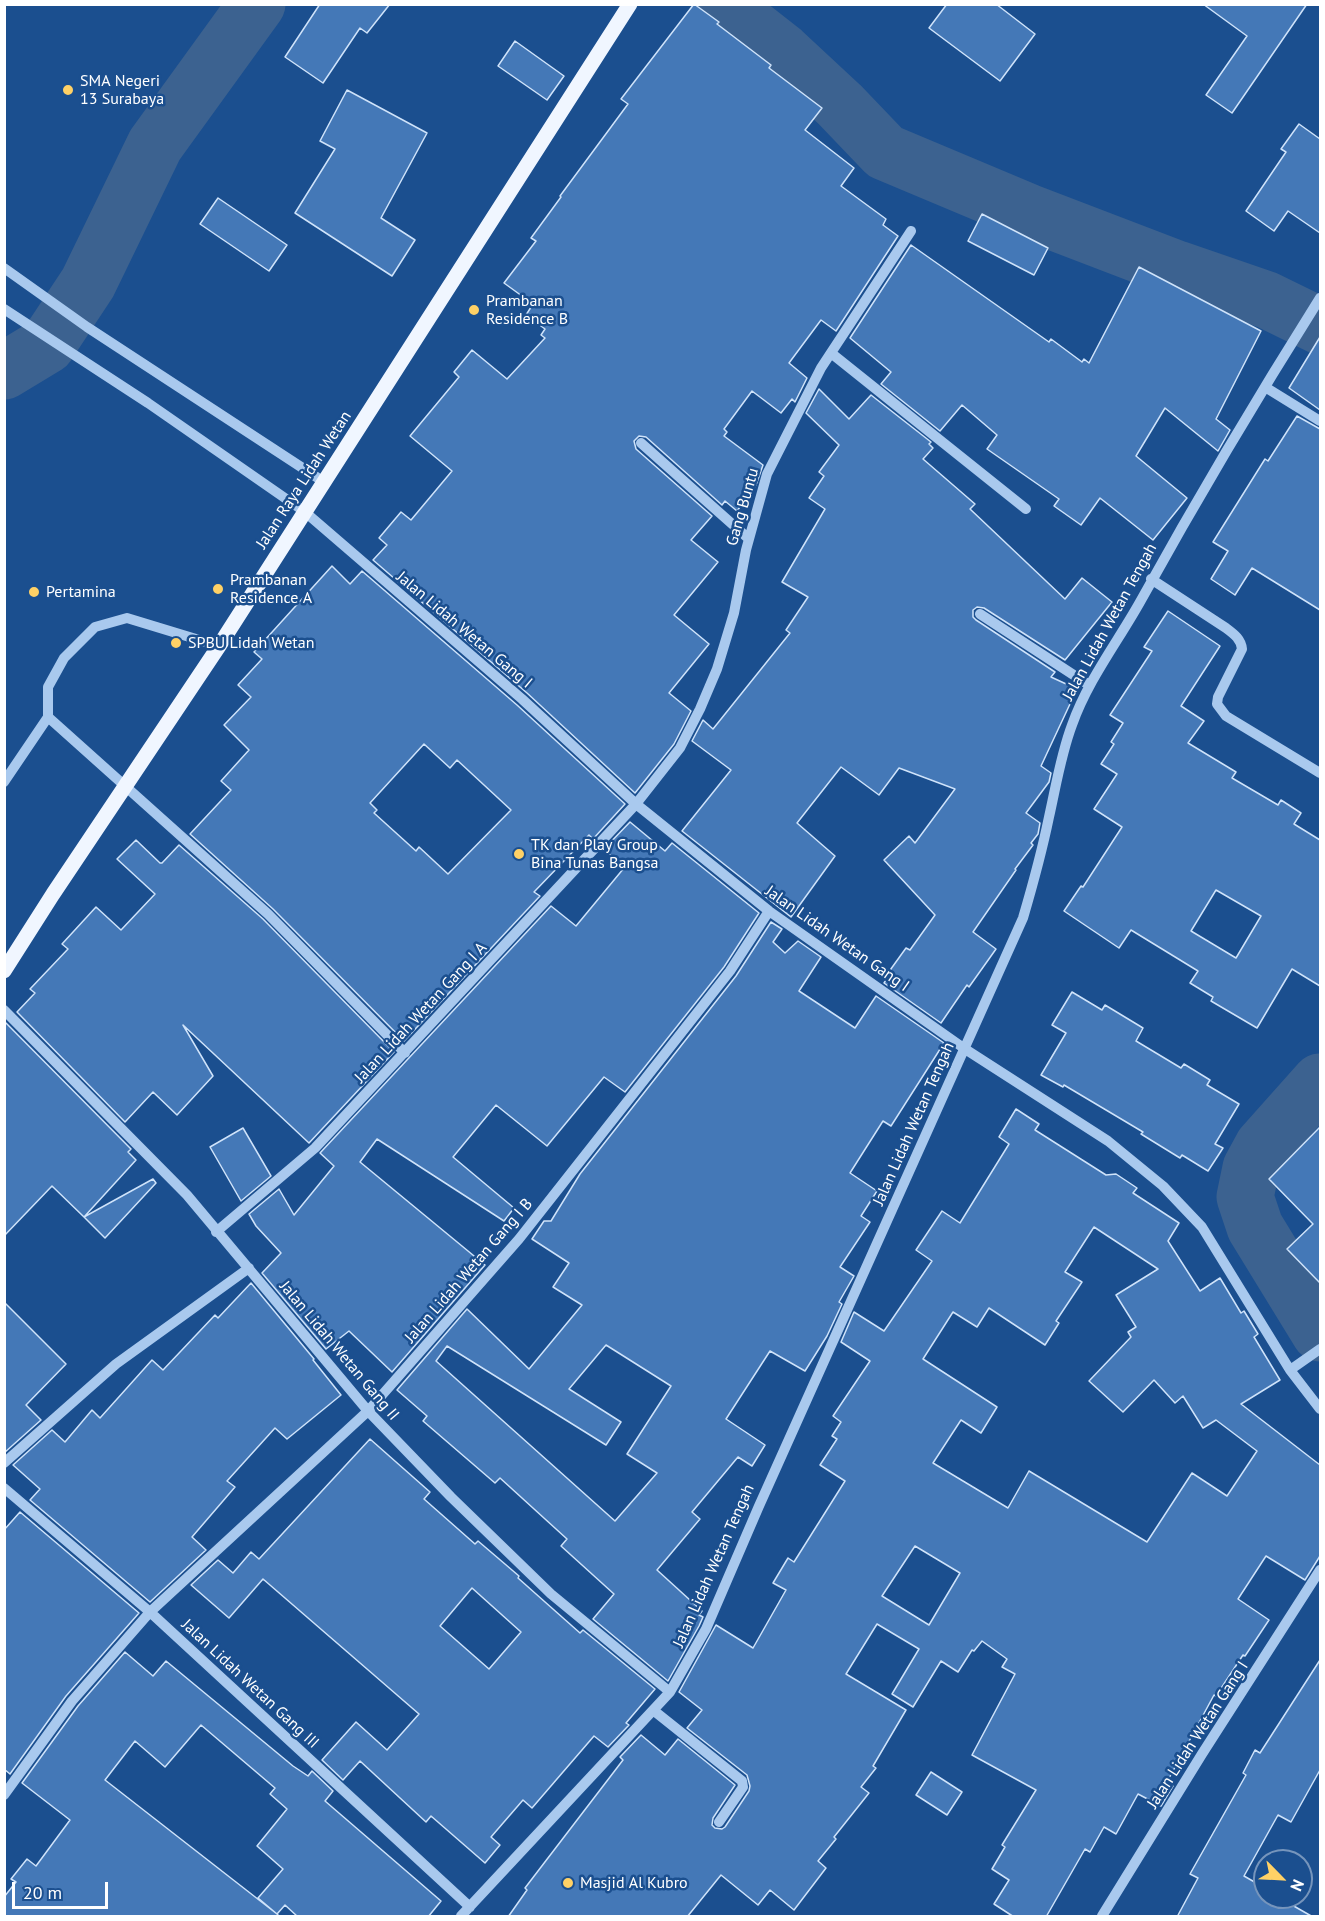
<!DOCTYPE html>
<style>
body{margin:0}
#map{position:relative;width:1325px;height:1921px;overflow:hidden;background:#1b4f8f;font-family:"PT Sans",sans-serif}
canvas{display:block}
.frame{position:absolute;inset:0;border:6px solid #fff;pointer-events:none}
.north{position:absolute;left:1253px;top:1849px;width:60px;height:60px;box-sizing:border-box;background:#1b4f8f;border:2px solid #7695bc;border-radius:50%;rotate:114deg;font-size:16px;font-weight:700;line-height:24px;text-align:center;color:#fff}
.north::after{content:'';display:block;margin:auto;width:21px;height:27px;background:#ffd166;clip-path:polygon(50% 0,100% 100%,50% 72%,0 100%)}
.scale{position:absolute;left:12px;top:1882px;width:96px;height:27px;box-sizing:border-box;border:3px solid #fff;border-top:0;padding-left:8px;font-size:18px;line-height:21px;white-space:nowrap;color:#fff;-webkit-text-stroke:4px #1b4f8f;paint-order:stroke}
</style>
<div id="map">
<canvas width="1325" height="1921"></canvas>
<div class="frame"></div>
<div class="north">N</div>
<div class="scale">20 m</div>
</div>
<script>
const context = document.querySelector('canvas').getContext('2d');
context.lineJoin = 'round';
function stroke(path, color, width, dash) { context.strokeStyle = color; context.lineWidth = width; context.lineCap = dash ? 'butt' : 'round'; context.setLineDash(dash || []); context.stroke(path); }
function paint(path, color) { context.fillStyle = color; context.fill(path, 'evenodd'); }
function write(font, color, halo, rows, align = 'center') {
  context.font = font + ' "PT Sans",sans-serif'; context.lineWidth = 5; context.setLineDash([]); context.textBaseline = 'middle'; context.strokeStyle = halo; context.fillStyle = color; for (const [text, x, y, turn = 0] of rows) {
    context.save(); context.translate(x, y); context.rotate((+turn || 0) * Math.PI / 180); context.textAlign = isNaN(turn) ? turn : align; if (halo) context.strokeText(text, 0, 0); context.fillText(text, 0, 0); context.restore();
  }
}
stroke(new Path2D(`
 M722 4 783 52 840 105 885 152 1028 212 1177 269 1267 300 1320 326
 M4 371 47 345 88 283 155 145 257 4
 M1320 1082 1263 1146 1251 1168 1245 1197 1255 1227 1320 1333`), '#3c6290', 57);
const building = new Path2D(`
 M320 4H390L367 33 360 28 323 83 285 57Z
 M694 4 719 22 717 24 771 65 769 68 822 108 805 130 854 168 841 186 886 219 883 225 898 236 836 331 821 320 789 363 807 378 795 402 792 399 781 413 752 391 724 429 727 432 724 436 763 465 756 485 737 511 725 501 722 505 646 437 639 436 634 441 636 449 712 516 691 540 718 562 674 615 709 644 669 693 691 711 674 744 635 793 527 693 373 560 387 545 379 538 401 512 411 520 452 471 410 436 459 377 454 372 472 350 507 379 545 338 541 335 545 329 526 315 533 304 504 283 536 241 531 238 561 197 560 196 628 104 621 99Z
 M947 4H996L1035 34 1000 81 929 28Z
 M1203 4H1307L1232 113 1206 95 1247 36Z
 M515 41 564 76 547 100 498 66Z
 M347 90 427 133 381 218 415 240 392 276 295 213 335 149 320 141Z
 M1299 124 1320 139V233L1288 211 1274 231 1246 211 1286 152 1281 149Z
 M218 198 287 245 269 271 200 224Z
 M982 214 1048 248 1034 275 968 241Z
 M911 245 1049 342 1051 339 1082 362 1084 359 1089 363 1139 267 1261 331 1216 419 1230 430 1218 451 1165 408 1136 456 1187 498 1153 540 1100 498 1081 525 1054 506 1059 499 987 449 997 435 962 405 940 431 881 384 891 372 850 338Z
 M1320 337V410L1289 388Z
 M819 389 849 419 871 395 931 442 929 444 933 448 923 459 975 504 970 509 1065 599 1082 578 1112 602 1065 660 984 608 977 607 973 610V617L976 620 1055 672 1051 677 1077 689 1041 766 1051 773 1049 782 1026 813 1040 823 1038 834 1031 843 1033 845 1015 869 1016 870 973 932 996 949 969 987 967 985 941 1023 884 983 890 974 888 973 906 948 910 950 935 915 884 860 909 836 915 843 955 789 899 768 879 795 841 767 797 823 835 856 791 917 682 831 731 770 692 741 703 720 713 729 790 633 786 630 808 597 782 582 825 509 809 498 824 476 819 472 839 445 806 413Z
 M1297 416 1320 429V610L1252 568 1235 595 1211 579 1228 551 1213 542 1265 459 1268 461Z
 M332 566 350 584 362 571 517 705 625 804 593 839 589 835 534 892 540 896 404 1041 273 909 190 834 231 790 221 781 249 750 224 725 251 697 238 685 262 659 254 652ZM424 744 450 768 457 760 511 810 448 874 419 847 416 851 374 813 377 810 370 803Z
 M1168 611 1220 646 1181 706 1204 721 1188 743 1236 772 1232 778 1278 805 1281 800 1301 813 1294 824 1320 840V986L1292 969 1257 1028 1211 1001 1213 997 1190 983 1198 971 1131 930 1119 948 1064 911 1081 886 1083 887 1122 827 1094 809 1117 774 1101 764 1114 744 1111 742 1123 723 1110 715 1152 651 1144 647ZM1216 890 1261 916 1236 958 1191 931Z
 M630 822 665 851 672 843 759 913 724 967 625 1092 604 1077 547 1146 496 1105 453 1157 514 1208 504 1221 377 1139 360 1162 485 1265 392 1372 349 1331 326 1349 262 1273 281 1253 256 1226 249 1214 279 1189 294 1215 334 1166 320 1153 551 906 576 926 624 868 604 849Z
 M136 840 160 863H162L179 845 263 919 394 1052 309 1143 183 1025 213 1076 177 1115 153 1092 125 1122 17 1012 35 993 30 989 68 949 62 944 96 907 121 930 155 894 117 859Z
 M771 922 782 929 773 942 785 953 798 941 821 957 799 991 855 1028 876 996 944 1043 891 1126 883 1121 850 1173 877 1191 861 1216 870 1222 840 1267 854 1276 839 1302 842 1304 827 1336 805 1371 770 1351 726 1419 765 1445 752 1466 738 1457 692 1512 700 1519 657 1570 702 1611 699 1615 703 1617 699 1626 668 1681 593 1619 614 1594 561 1546 567 1539 500 1478 495 1483 423 1421 427 1416 397 1390 467 1309 529 1369 582 1305 553 1287 569 1263 532 1239 544 1221H551L580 1174 736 976ZM606 1345 671 1386 627 1454 657 1473 615 1521 436 1361 447 1346 606 1445 621 1422 569 1389Z
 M1072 992 1102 1010 1105 1005 1143 1028 1136 1041 1181 1068 1184 1064 1210 1080 1207 1085 1239 1104 1215 1144 1223 1148 1208 1171 1182 1155 1180 1158 1141 1134 1143 1132 1064 1085 1063 1087 1041 1075 1066 1033 1052 1025Z
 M6 1023 131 1149 128 1152 136 1160 84 1217 52 1186 4 1236V1025Z
 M1016 1109 1039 1124 1035 1130 1106 1175 1116 1174 1137 1188 1133 1193 1179 1223 1168 1241 1200 1291 1220 1278 1241 1313 1244 1311 1258 1334 1254 1337 1280 1380 1241 1404 1320 1465V1556L1305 1580 1266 1556 1238 1599 1269 1620 1245 1656 1243 1655 1216 1696 1214 1695 1167 1782 1173 1786 1161 1806 1138 1794 1116 1834 1104 1827 1090 1852 1085 1849 1046 1917H1014L994 1904 1009 1880 992 1869 1005 1847 1002 1845 1036 1790 972 1755 1015 1674 1002 1667 1007 1659 982 1641 974 1651 972 1650 958 1672 941 1661 913 1707 892 1694 919 1649 877 1624 846 1674 906 1710 873 1766 876 1768 861 1787 869 1793 834 1837 836 1839 818 1861 826 1868 794 1910 770 1890 758 1905 721 1875 687 1917H508L527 1890 525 1888 623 1760 620 1757 641 1735 665 1755 678 1739 735 1785 713 1818 712 1825 715 1828 722 1829 725 1827 749 1791 750 1786 747 1775 687 1728 702 1710 679 1692 716 1625 753 1648 786 1590 773 1583 788 1558 794 1562 845 1481 820 1465 837 1439 832 1436 841 1422 833 1416 870 1361 841 1342 854 1312 884 1331 932 1261 916 1250 942 1211 960 1223 1009 1144 999 1137ZM1094 1227 1158 1269 1116 1295 1136 1327 1128 1332 1131 1337 1089 1381 1123 1412 1154 1380 1175 1403 1183 1396 1203 1428 1216 1420 1257 1451 1227 1496 1192 1473 1147 1542 1029 1471 1008 1508 933 1463 961 1420 981 1433 997 1407 923 1359 953 1312 977 1327 989 1308 1045 1345 1059 1323 1056 1321 1082 1282 1065 1272ZM915 1546 960 1573 929 1625 882 1596Z
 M1320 1127V1283L1287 1249 1313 1224 1269 1179Z
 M243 1128 271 1176 241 1201 210 1147Z
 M153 1179 156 1183 105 1238 84 1217Z
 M251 1283 314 1359 313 1360 341 1395 287 1439 275 1428 227 1481 235 1487 192 1537 206 1550 150 1602 30 1500 40 1489 13 1465 52 1430 65 1442 92 1410 100 1418 152 1360 163 1370 215 1315 218 1318Z
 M4 1302 66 1364 26 1405 41 1420 4 1453Z
 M370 1439 430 1492 424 1499 475 1544 478 1541 519 1576 518 1578 580 1633 583 1630 655 1689 626 1723 629 1725 608 1747 594 1736 532 1808 523 1800 491 1837 500 1845 485 1863 431 1816 426 1822 360 1761 343 1780 322 1760 356 1722 387 1750 419 1714 263 1579 229 1618 191 1585 218 1560 233 1573 251 1552 259 1559ZM472 1588 521 1632 489 1669 440 1626Z
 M20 1512 139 1613 66 1696 10 1774 4 1769V1530Z
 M125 1652 153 1676 166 1661 293 1766 308 1776 312 1771 333 1791 325 1801 441 1901 428 1917H298L285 1905 277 1914 280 1917H4V1897L16 1882 11 1879 27 1859 36 1866 70 1820 22 1783 78 1706ZM201 1725 275 1788 270 1794 287 1809 257 1846 283 1869 258 1898 277 1914 105 1780 135 1741 165 1767Z
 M1320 1660V1770L1291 1822 1278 1815 1244 1876 1265 1888V1897H1278L1313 1917H1177L1198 1878 1190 1874 1246 1775 1243 1773 1255 1750 1260 1753Z
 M931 1772 962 1792 947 1815 916 1795Z`);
paint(building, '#4478b7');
stroke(building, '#cfe3fa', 1.5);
stroke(new Path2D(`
 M4 268 87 327 324 482
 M4 309 148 403 305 512 522 699 636 804 769 911 965 1049 1108 1141 1163 1186 1202 1227 1290 1370 1320 1409
 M831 353 1026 509
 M1265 387 1320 421
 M641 443 749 539
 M1151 579 1226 628C1234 634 1241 639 1242 649L1218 697 1217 704 1226 716 1320 773
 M980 614 1089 685
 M48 717 268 914 405 1053
 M4 782 48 717V687L64 658 95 627 127 618 219 646
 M4 1010 187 1195 368 1411 451 1497 551 1594 670 1692
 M216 1232 315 1148 636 804 680 748 700 709 717 669 734 613 746 550 767 474 821 368 911 231
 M1290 1370 1320 1349
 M4 1463 116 1364 249 1268
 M4 1488 150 1612 470 1907
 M653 1710 742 1781 743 1787 719 1822
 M4 1795 72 1701 150 1612 368 1411 519 1239 730 971 769 911
 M461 1916 670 1692 706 1629 759 1506 1023 918C1033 884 1042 851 1049 817 1056 786 1061 754 1072 725 1088 680 1117 643 1140 602 1197 499 1257 398 1320 298
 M1102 1916 1202 1754 1320 1570`), '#a9c9ee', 10);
stroke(new Path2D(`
 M4 971 53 894 219 646 630 4`), '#f0f6ff', 15);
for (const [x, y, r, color] of [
 [68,90,6,"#ffd166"],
 [474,310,6,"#ffd166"],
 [218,589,6,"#ffd166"],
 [34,592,6,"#ffd166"],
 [176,643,6,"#ffd166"],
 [519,854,6,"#ffd166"],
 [568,1883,6,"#ffd166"]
]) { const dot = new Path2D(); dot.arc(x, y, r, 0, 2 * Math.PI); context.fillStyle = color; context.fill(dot); stroke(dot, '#1b4f8f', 2); }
write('16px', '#fff', '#1b4f8f', [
 ["SMA Negeri",80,81],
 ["13 Surabaya",80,99],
 ["Prambanan",486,301],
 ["Residence B",486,319],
 ["Prambanan",230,580],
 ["Residence A",230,598],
 ["Pertamina",46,592],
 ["SPBU Lidah Wetan",188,643],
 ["TK dan Play Group",531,845],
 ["Bina Tunas Bangsa",531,863],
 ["Masjid Al Kubro",580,1883]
], 'left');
write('16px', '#fff', '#1b4f8f', [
 ["Jalan Raya Lidah Wetan",304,480,-57],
 ["Gang Buntu",743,507,-74],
 ["Jalan Lidah Wetan Tengah",1110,622,-61],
 ["Jalan Lidah Wetan Gang I",464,630,40],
 ["Jalan Lidah Wetan Gang I",837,939,35],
 ["Jalan Lidah Wetan Gang I A",421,1013,-47],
 ["Jalan Lidah Wetan Tengah",914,1124,-66],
 ["Jalan Lidah Wetan Gang I B",469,1271,-49],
 ["Jalan Lidah Wetan Gang II",339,1351,50],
 ["Jalan Lidah Wetan Tengah",714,1566,-66],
 ["Jalan Lidah Wetan Gang III",250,1684,43],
 ["Jalan Lidah Wetan Gang I",1198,1735,-57]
]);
</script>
